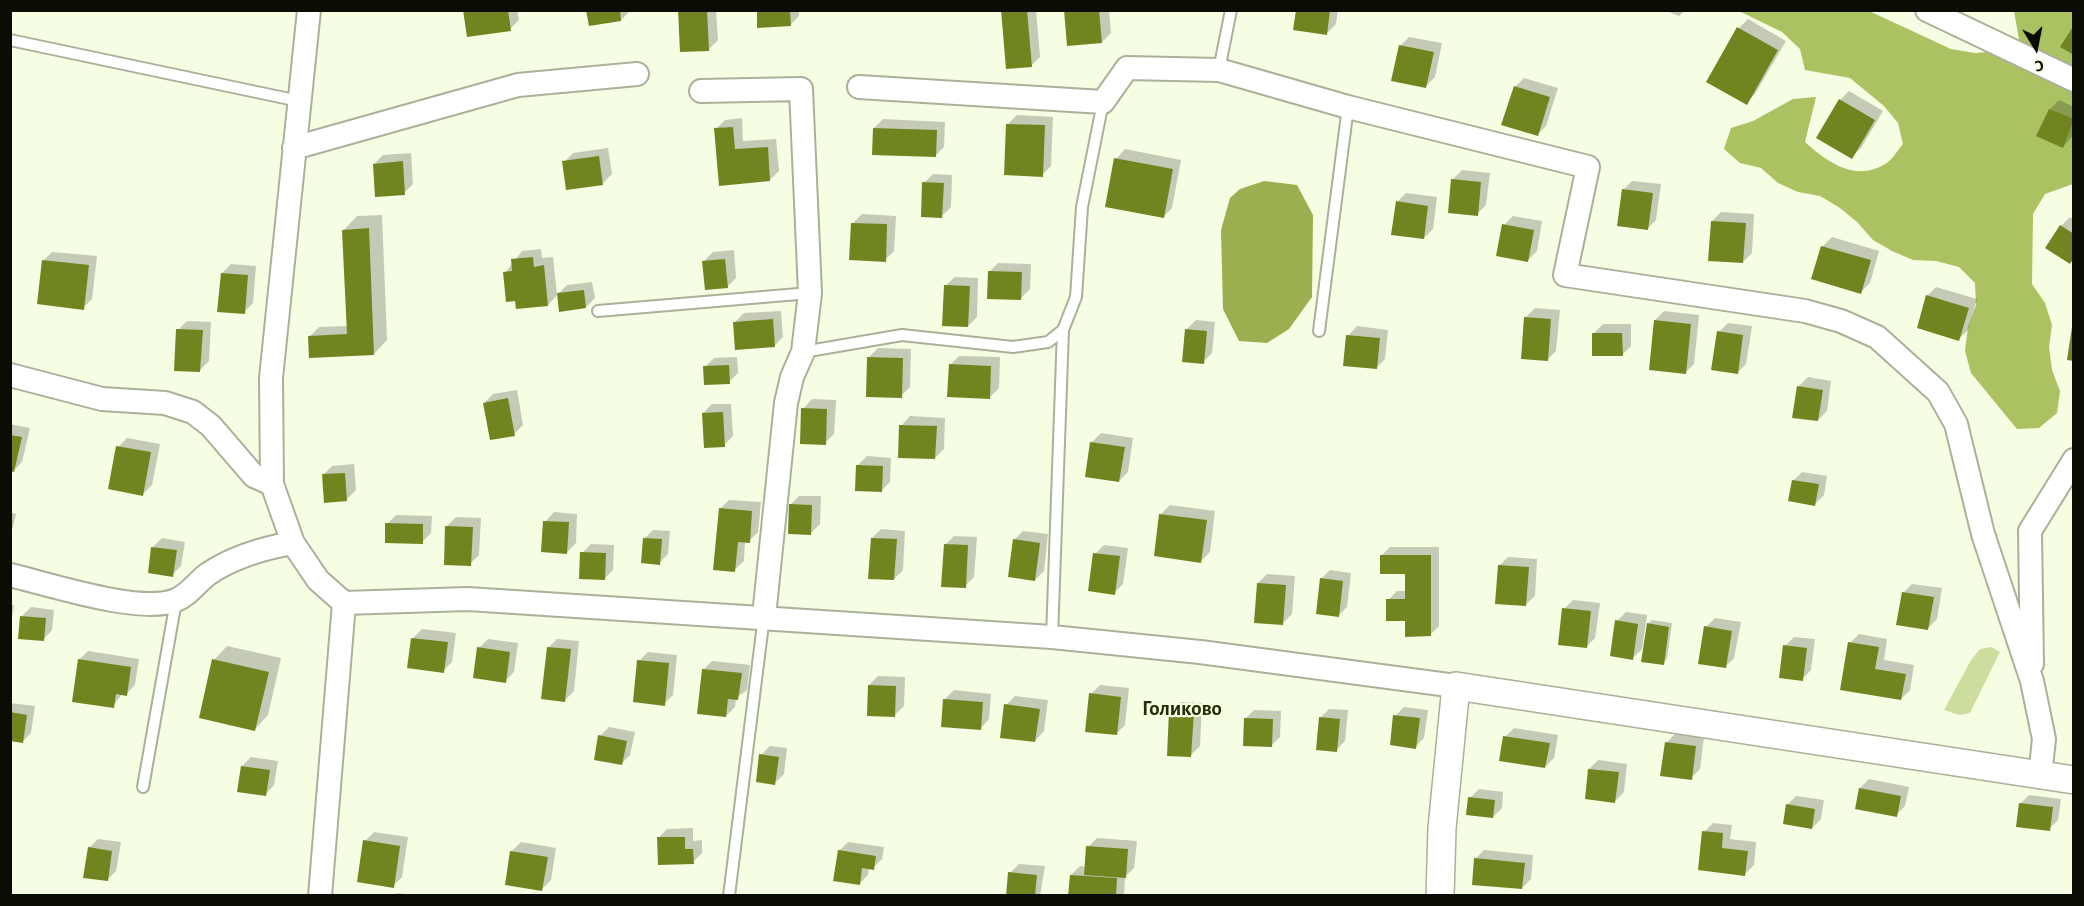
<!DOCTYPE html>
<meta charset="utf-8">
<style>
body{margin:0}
#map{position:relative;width:2084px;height:906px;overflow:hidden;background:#f5fde3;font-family:"Alegreya Sans",sans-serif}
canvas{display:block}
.frame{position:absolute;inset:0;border:12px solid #0b0d05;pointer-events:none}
.north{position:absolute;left:2006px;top:18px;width:60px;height:60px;-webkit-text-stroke:4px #f5fde3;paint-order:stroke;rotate:170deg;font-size:16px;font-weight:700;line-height:24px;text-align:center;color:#0b0d05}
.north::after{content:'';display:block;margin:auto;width:21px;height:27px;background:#0b0d05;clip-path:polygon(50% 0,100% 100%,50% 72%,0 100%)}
</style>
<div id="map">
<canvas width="2084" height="906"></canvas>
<div class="frame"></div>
<div class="north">С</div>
</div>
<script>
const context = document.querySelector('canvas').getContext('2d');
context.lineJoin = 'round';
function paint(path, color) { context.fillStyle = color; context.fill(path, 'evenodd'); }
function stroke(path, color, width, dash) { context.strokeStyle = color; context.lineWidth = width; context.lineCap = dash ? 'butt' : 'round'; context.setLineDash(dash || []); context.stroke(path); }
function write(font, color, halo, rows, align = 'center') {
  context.font = font + ' "Alegreya Sans",sans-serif'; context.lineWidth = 4.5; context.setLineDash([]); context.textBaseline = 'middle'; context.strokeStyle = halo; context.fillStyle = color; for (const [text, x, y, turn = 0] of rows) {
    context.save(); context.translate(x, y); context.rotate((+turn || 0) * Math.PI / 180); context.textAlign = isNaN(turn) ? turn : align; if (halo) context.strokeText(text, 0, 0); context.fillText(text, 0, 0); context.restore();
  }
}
paint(new Path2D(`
 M1991 647 2000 652 1970 713 1960 715 1944 710 1971 660 1980 649Z`), '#ccde9d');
paint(new Path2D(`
 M1739 11H1869L1951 49 1975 53 1998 51 2020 45 2014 11H2073V184L2045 194 2033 214 2032 284 2045 303 2052 325 2049 347 2052 370 2060 391 2057 413 2039 428 2017 429 1971 373 1965 351 1968 327 1976 305 1975 283 1959 267 1936 261 1913 260 1892 251 1873 240 1857 222 1840 208 1820 196 1798 192 1778 183 1761 168 1740 163 1724 149 1731 128 1753 121 1793 99 1816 97 1805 142C1827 162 1857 184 1888 162 1893 158 1898 150 1903 144L1898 123 1884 106 1850 78 1805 70 1800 49 1782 32Z`), '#abc262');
paint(new Path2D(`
 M1264 181 1297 185 1313 215 1312 297 1289 329 1267 343 1239 341 1223 309 1221 230 1230 198 1240 189Z`), '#99af50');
paint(new Path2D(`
 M465 10H517L519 20 510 29Z
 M588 10H630V11L621 20Z
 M679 10H716L718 40 709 49Z
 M758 10H799V16L790 25Z
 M1003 10H1036L1040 57 1031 66Z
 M1065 10H1109L1111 33 1102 42Z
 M1298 10H1338L1336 24 1327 33Z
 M1664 10H1685L1679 16Z
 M1748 19 1786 41 1755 94 1746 103 1708 81 1739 28Z
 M1409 37 1442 43 1435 77 1426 86 1400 46Z
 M1524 78 1558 88 1546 126 1537 135 1515 87Z
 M1849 91 1883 111 1861 148 1852 157 1840 100Z
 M2059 100 2074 107V134L2063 147 2038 135 2050 109Z
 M1017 115 1053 117 1051 166 1042 175 1008 124Z
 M742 118 743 141 776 139 779 171 770 180 720 184 716 129 725 120Z
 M883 119 945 122 944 147 935 156 874 128Z
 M608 148 612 174 603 183 564 162 573 153Z
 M1125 149 1181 160 1172 208 1163 217 1116 159Z
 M411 153 413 184 404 193 374 164 383 155Z
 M1462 170 1490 173 1486 205 1477 214 1453 179Z
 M933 174 952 175 951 207 942 216 924 183Z
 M1632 181 1661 184 1656 220 1647 229 1623 190Z
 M1406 193 1437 197 1433 229 1424 238 1397 202Z
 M1721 212 1754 214 1752 253 1743 262 1712 221Z
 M862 214 896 216 894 251 885 260 853 223Z
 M382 215 387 340 374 354 310 336 319 327 348 326 344 230 357 216Z
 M1513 216 1542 221 1537 251 1528 260 1504 225Z
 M2070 217 2074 219V258L2061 226Z
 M1832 237 1879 251 1870 283 1861 292 1813 278 1823 246Z
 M541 249 542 258 553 257 557 295 567 285 592 282 595 298 586 307 558 294 548 305 505 273 522 251Z
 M734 250 736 278 727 287 704 261 713 252Z
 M52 252 97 256 92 299 83 308 43 261Z
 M998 263 1031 264 1030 289 1021 298 989 272Z
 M231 264 256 266 253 303 244 312 222 273Z
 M955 277 978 278 977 317 968 326 945 286Z
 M1936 287 1977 299 1968 330 1959 339 1927 296Z
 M1535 308 1560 310 1556 351 1547 360 1526 317Z
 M781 311 783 337 774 346 735 322 744 313Z
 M1664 311 1699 315 1694 364 1685 373 1655 320Z
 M1196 320 1215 322 1212 353 1203 362 1187 329Z
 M187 321 211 322 209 361 200 370 178 330Z
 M1728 323 1752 326 1746 364 1737 373 1719 332Z
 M1603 324H1631V346L1622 355 1594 333Z
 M1357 326 1388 330 1385 359 1376 368 1348 336Z
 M878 348 911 349 910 387 901 396 869 357Z
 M959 356 1000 357 999 388 990 397 950 365Z
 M737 357 738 373 729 382 705 367 714 358Z
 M1808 377 1831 381 1827 411 1818 420 1799 386Z
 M517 390 523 425 514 434 484 403 493 394Z
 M812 399 836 400 834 434 825 443 803 409Z
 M712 404H731L733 436 724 445 703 413Z
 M910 416 945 418 944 449 935 458 901 426Z
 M10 424 30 428 22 462 13 471 10 470Z
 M1101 433 1133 438 1128 472 1119 481 1092 442Z
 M127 438 160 444 152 485 143 494 118 447Z
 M867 456 891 458 890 482 881 491 858 465Z
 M354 464 356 490 347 499 323 475 332 466Z
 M1802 472 1827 476 1824 495 1815 504 1793 481Z
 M799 496H821L820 524 811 533 790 505Z
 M729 500 761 502 758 532 749 541H745L744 561 734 570 720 509Z
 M1170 505 1215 511 1210 552 1201 561 1161 514Z
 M10 512 16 514 10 538Z
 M554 512 577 514 576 543 567 552 545 522Z
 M396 515 432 516 431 533 422 542 387 524Z
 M456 517 481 518 479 555 470 564 447 526Z
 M881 529 905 531 903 570 894 579 872 538Z
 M653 530 670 531 668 554 659 563 644 539Z
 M1023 531 1048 534 1044 571 1035 580 1014 540Z
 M954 536 977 537 974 577 965 586 945 545Z
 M162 538 185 542 181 566 172 575 149 571 153 547Z
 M591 544 614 545 613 570 604 579 582 553Z
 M1104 545 1128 548 1123 584 1114 593 1095 554Z
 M1390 547H1439V626L1430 635 1407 620 1388 600 1397 591H1406V573L1381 556Z
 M1508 557 1537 559 1535 596 1525 605 1499 566Z
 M1330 570 1351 573 1347 607 1338 616 1321 579Z
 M1267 574 1295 576 1292 614 1283 623 1258 583Z
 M1912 584 1942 588 1937 619 1928 628 1903 593Z
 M1573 600 1600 603 1595 638 1586 647 1564 609Z
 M10 605H14L10 628Z
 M31 607 54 610 52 630 43 640 22 616Z
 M1626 612 1647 615 1642 649 1633 658 1617 621Z
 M1715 618 1741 622 1734 658 1725 667 1706 627Z
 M1652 620 1672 623 1667 659 1663 663 1648 624Z
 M422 629 456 633 452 662 443 671 413 638Z
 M1859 634 1887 639 1884 660 1914 665 1910 690 1901 699 1850 643Z
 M1794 637 1815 639 1811 670 1802 679 1785 646Z
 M488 639 518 643 514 672 505 681 479 648Z
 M557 639 579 641 574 691 565 700 548 648Z
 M227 646 281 658 268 715 255 729 214 660Z
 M88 651 139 659 135 685 126 694 123 693 113 706 79 660Z
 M648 652 677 655 673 695 664 704 639 661Z
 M712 661 750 665 747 690 736 698 735 707 726 716 703 670Z
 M878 676 905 677 904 706 895 715 869 685Z
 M1100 685 1129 688 1125 725 1116 734 1091 694Z
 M954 690 991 694 989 719 980 729 945 699Z
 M1015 696 1048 700 1044 731 1035 741 1006 705Z
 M1180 702 1202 703 1200 746 1191 755 1171 711Z
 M10 703 35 706 31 733 22 742 10 740Z
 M1404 707 1428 710 1424 738 1415 747 1395 716Z
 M1329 709 1348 710 1345 741 1336 750 1320 718Z
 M1254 710 1281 711 1280 737 1271 746 1245 719Z
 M609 727 635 732 630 755 621 764 600 736Z
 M1514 728 1558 735 1554 758 1545 767 1505 737Z
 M1675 734 1704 737 1700 769 1691 778 1666 743Z
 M770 746 787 748 784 774 775 783 761 755Z
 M251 757 278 761 274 785 265 795 242 766Z
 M1598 760 1627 764 1624 792 1615 801 1589 769Z
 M1869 779 1909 787 1905 806 1896 815 1860 788Z
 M1479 789 1503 792 1502 808 1493 817 1470 798Z
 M2029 795 2061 799 2058 820 2049 829 2020 804Z
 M1796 796 1824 800 1821 819 1812 828 1787 805Z
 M1713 823 1732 825 1730 839 1756 842 1754 865 1745 874 1704 832Z
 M693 828V841L702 840V853L693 862 658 838 667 829Z
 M374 832 408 837 402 877 393 886 365 841Z
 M1097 838 1137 841 1134 868 1125 877 1124 896H1070L1071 875 1080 866 1086 867 1088 847Z
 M98 839 121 842 116 871 107 880 89 848Z
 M521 842 556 848 551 880 542 889 512 851Z
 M848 842 884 847 882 859 873 868H869L868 875 859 884 839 851Z
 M1484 850 1533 855 1531 879 1522 888 1475 859Z
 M1019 864 1045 866 1040 896H1007L1010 873Z
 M397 893 420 896H394Z`), '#0003');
paint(new Path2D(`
 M463 10H508L511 31 467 37Z
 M586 10H620L621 21 589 26Z
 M678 10H707L709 51 680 52Z
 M757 10H790L791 26 757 28Z
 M1001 10H1027L1032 67 1006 69Z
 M1064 10H1099L1102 43 1067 46Z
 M1296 10H1330L1327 35 1293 30Z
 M2074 25V55L2060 47Z
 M1737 27 1778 50 1747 105 1706 82Z
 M1399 45 1434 52 1426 88 1391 81Z
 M1514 86 1550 97 1538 136 1501 125Z
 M1839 99 1875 120 1852 159 1816 138Z
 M2049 109 2074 119 2063 148 2036 136Z
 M1006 124 1045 125 1043 177 1004 175Z
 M733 127 735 149 768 147 770 181 719 186 714 128Z
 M873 128 937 130 936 157 872 155Z
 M599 156 603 185 566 190 562 161Z
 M1114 158 1173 169 1164 218 1105 207Z
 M403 161 405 195 375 197 373 164Z
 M1451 179 1481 182 1478 216 1448 213Z
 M922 182 944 183 942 218 921 217Z
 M1622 189 1653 193 1648 230 1617 226Z
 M1396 201 1428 206 1424 239 1391 235Z
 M1711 221 1746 223 1743 263 1708 261Z
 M851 223 887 224 886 262 849 260Z
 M1502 224 1534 230 1528 262 1496 256Z
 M2060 225 2074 234V258L2070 264 2045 248Z
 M369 228 374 355 309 358 308 336 347 334 342 230Z
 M1821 246 1871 260 1861 294 1811 279Z
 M533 257 534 267 544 265 548 306 516 309 515 301 506 302 503 272 512 271 511 259Z
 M725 259 728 288 705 290 702 261Z
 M42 260 89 265 84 310 37 304Z
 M988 271 1022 272 1021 300 987 299Z
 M221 273 248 275 245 314 217 312Z
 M944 285 970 286 968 327 942 326Z
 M584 290 586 308 559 312 557 293Z
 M1926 295 1969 308 1959 341 1917 328Z
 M1524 317 1551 319 1548 361 1521 359Z
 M773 319 775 347 735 350 733 322Z
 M1654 320 1691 324 1686 374 1649 370Z
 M2072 327 2074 328V361L2067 360Z
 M176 329 203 330 200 372 174 371Z
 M1185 329 1207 331 1204 364 1182 362Z
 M1717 331 1743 335 1738 374 1711 370Z
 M1592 333H1622L1623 356H1592Z
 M1346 335 1380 338 1377 369 1343 366Z
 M867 357 903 358 902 398 866 397Z
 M949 364 991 366 990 399 947 397Z
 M729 365 730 384 704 385 703 366Z
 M1797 386 1823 390 1818 421 1792 418Z
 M508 398 515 436 490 440 483 403Z
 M801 408 827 409 826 445 800 444Z
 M723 412 725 447 704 448 702 413Z
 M899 425 937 426 935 459 898 458Z
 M10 435 22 437 14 472 10 471Z
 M1090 442 1125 447 1119 482 1085 477Z
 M116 446 151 452 143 496 108 489Z
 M856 465 883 466 882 492 855 491Z
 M345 473 347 501 324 503 322 474Z
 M1792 480 1819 484 1815 506 1788 501Z
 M789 504 812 505 811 535 788 534Z
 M719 508 752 511 750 543 738 542 735 572 713 570Z
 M1159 514 1207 520 1201 563 1154 556Z
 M543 521 569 522 567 554 541 552Z
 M385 523 423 524V544L385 543Z
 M445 526 473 527 471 566 444 565Z
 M643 538 662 539 660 565 641 563Z
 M871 538 897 539 894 580 868 579Z
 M1013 539 1040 543 1035 581 1008 577Z
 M944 544 968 545 966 588 941 587Z
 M151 547 177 550 173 577 148 573Z
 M580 552 606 553 605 580 579 579Z
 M1093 553 1120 556 1115 595 1088 591Z
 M1380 555H1431V636L1405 637V621H1386V599H1405V574H1380Z
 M1498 565 1529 567 1526 606 1495 604Z
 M1320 578 1343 581 1339 617 1316 614Z
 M1257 583 1286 585 1283 625 1254 623Z
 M1902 592 1934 597 1928 630 1896 625Z
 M1562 608 1591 611 1587 648 1558 645Z
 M20 616 46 618 44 641 18 639Z
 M1615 620 1638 624 1633 660 1610 656Z
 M1647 623 1669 627 1664 665 1641 662Z
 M1704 626 1732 631 1726 668 1698 664Z
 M411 638 448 642 444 673 407 668Z
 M1848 642 1879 647 1875 669 1906 674 1901 700 1840 690Z
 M1783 645 1807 648 1803 681 1779 678Z
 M477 647 510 652 506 683 473 678Z
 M547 647 571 649 565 702 541 699Z
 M78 659 131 667 127 696 116 694 114 708 72 702Z
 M212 659 269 672 255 731 199 718Z
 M637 660 669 663 665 706 633 702Z
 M702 669 742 673 738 700 728 699 726 717 697 714Z
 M868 685 896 686 895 717 867 716Z
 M1089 693 1121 697 1117 735 1085 732Z
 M943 699 983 702 981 730 941 727Z
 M1004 704 1040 709 1035 742 1000 738Z
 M1169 710 1194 712 1191 757 1167 756Z
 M10 712 27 715 23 743 10 741Z
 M1393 715 1420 718 1416 749 1390 745Z
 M1319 717 1340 719 1337 752 1316 750Z
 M1244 718 1273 719 1272 747 1243 746Z
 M598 735 627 741 622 765 594 760Z
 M1503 736 1550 743 1545 768 1499 761Z
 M1665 742 1696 746 1692 780 1660 776Z
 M759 754 779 757 775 785 756 782Z
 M241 766 270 770 266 796 237 792Z
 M1588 769 1619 772 1615 803 1585 799Z
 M1859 788 1901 796 1897 817 1855 809Z
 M1468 797 1495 800 1493 818 1466 815Z
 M2019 803 2053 807 2050 831 2016 827Z
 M1786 804 1815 809 1812 829 1783 824Z
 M1702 831 1723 833 1722 848 1748 851 1745 876 1698 870Z
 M657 837H685V849H693L694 864 658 865Z
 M363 840 400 846 394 888 357 882Z
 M1086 846 1128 849 1126 878 1084 875Z
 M88 847 112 851 108 881 83 878Z
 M838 850 876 856 874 870 862 868 860 885 833 881Z
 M510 851 548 857 542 891 505 885Z
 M1474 858 1525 863 1522 889 1472 885Z
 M1008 872 1037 875 1035 896H1006Z
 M1070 875 1117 878 1116 896H1068Z`), '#708520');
const service = new Path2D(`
 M10 40 299 101
 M1219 70 1231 10
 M598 311 810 293
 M1319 331 1348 107
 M803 352 902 335 1013 347 1048 342 1063 330 1076 297 1082 207 1103 102
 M1052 637 1063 330
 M143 787 176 601
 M729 896 764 616`);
const minor = new Path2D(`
 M309 10 271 378 272 484 293 543 318 580 344 603 468 599 1052 637 1200 652 1456 686
 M1927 10 2074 80
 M859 87 1103 102 1127 68 1219 70 1348 107 1588 167 1565 275 1805 311 1841 321 1877 337 1938 392 1956 424 1983 534 2032 681 2044 739 2040 776
 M701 91 801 89 810 293 803 352 792 377 786 403 764 616
 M294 148 518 85 637 74
 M10 375 102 399 165 403 193 412 211 426 254 476 272 484
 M10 575C48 584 142 615 176 600 189 595 197 582 208 574 233 557 264 548 293 543
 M2032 664 2030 531 2074 460
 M320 896 344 603`);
const tertiary = new Path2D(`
 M1440 896 1442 828 1456 686 2074 780`);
stroke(service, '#aab199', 14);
stroke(minor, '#aab199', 26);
stroke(tertiary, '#aab199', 30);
stroke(service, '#fff', 10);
stroke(minor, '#fff', 22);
stroke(tertiary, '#fff', 27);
write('bold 21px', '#262e07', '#f5fde3', [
 ["Голиково",1182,709]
]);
</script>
